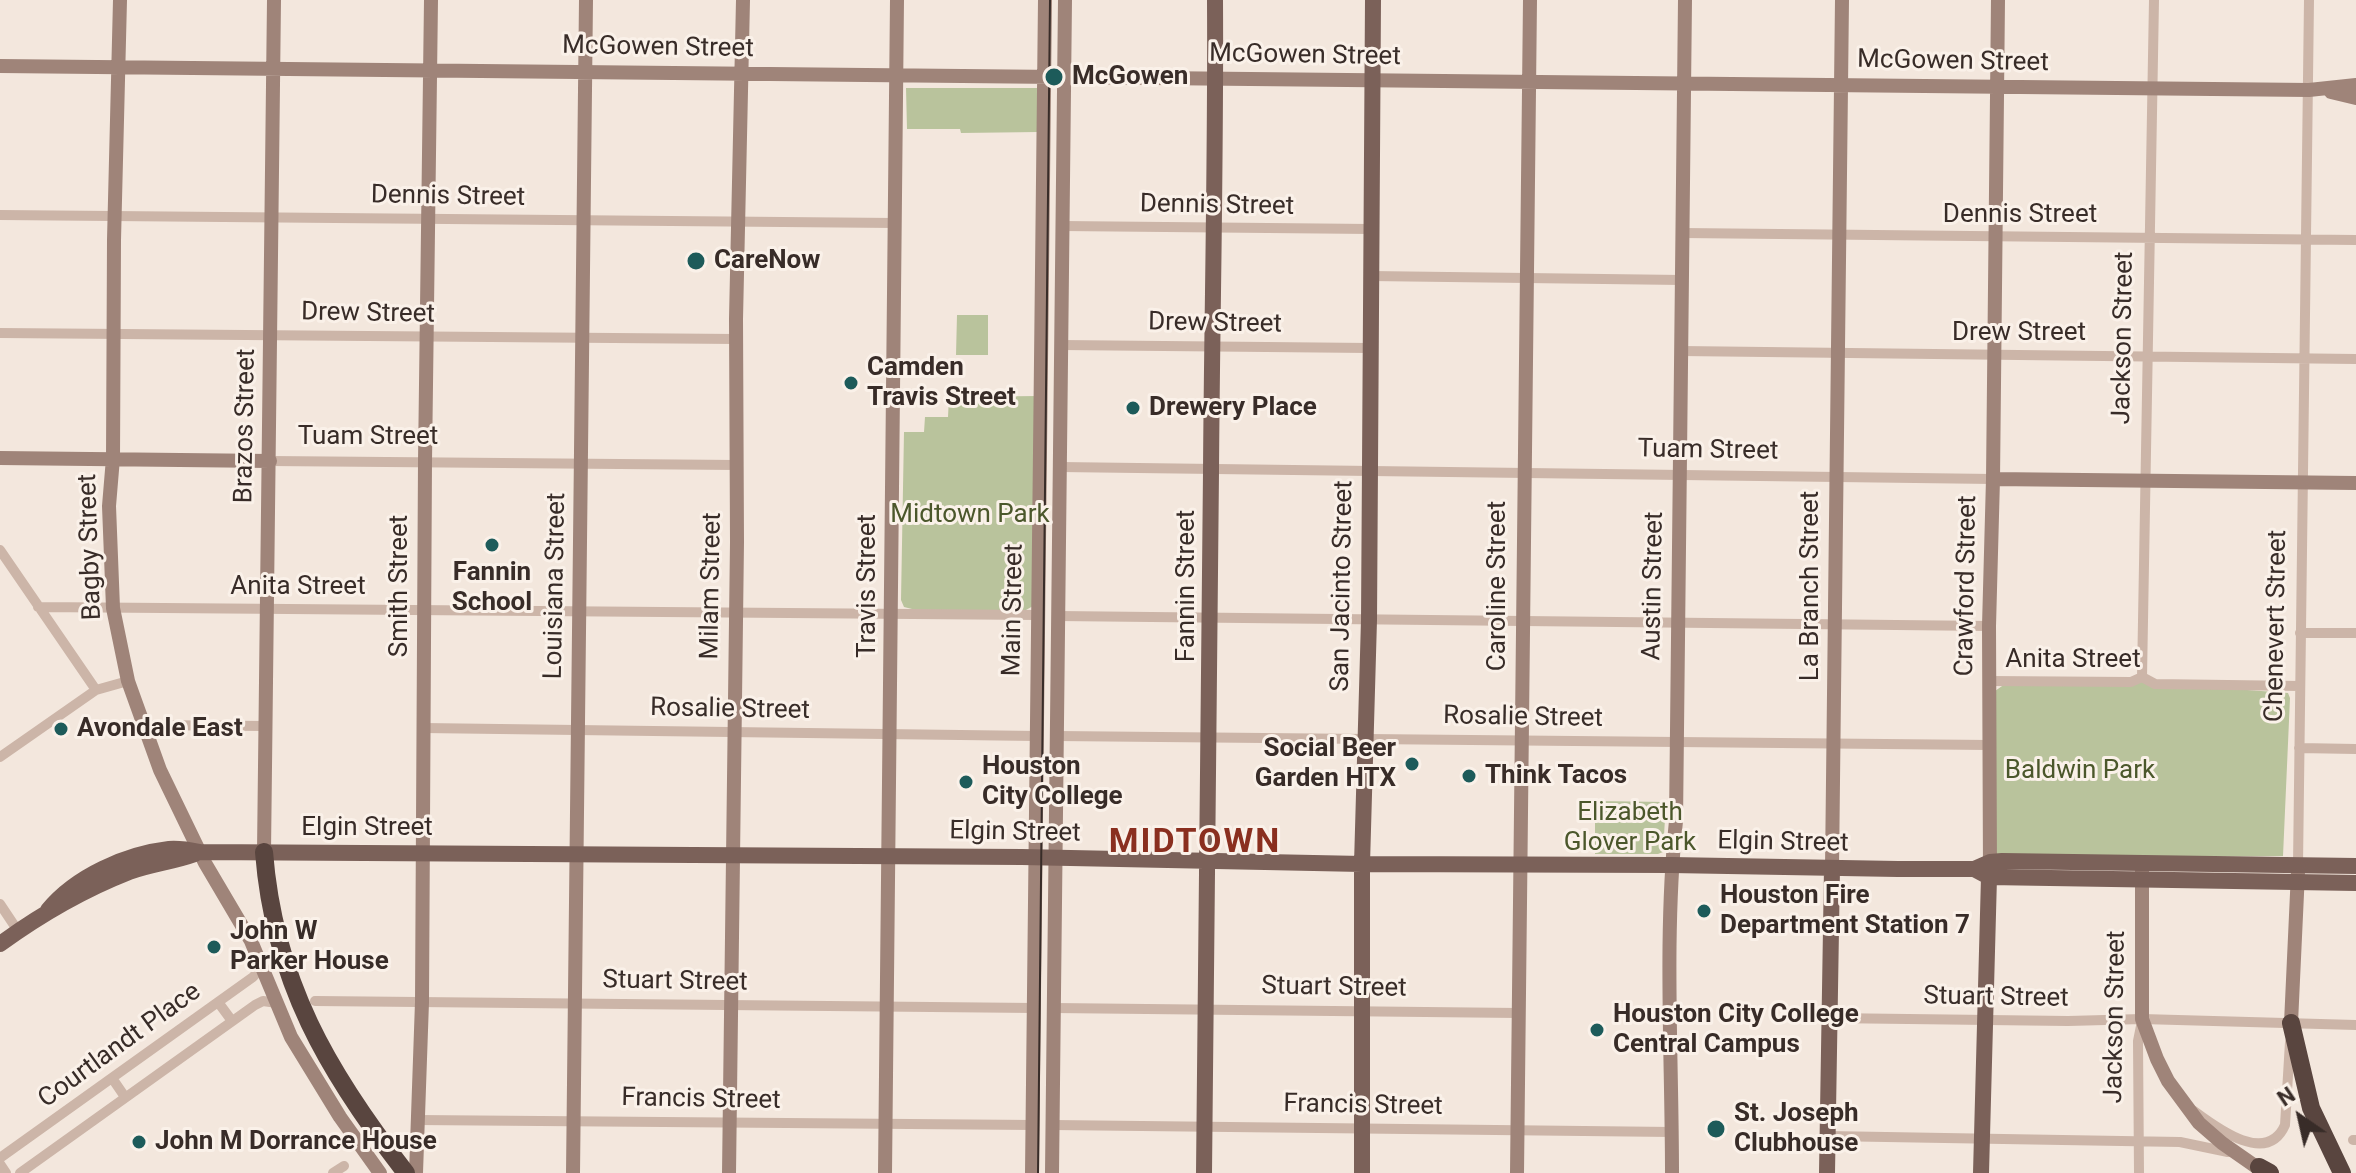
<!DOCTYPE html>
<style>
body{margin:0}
#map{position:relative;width:2356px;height:1173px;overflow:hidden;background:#f3e7dd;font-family:Roboto,sans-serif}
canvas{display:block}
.north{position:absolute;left:2260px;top:1077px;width:80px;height:80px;-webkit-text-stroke:6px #faf1e9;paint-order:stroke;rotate:326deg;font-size:22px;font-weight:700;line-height:32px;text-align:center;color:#382c28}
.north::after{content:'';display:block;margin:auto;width:28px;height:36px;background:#382c28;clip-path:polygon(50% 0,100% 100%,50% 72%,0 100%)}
</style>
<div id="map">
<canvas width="2356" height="1173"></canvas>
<div class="north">N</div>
</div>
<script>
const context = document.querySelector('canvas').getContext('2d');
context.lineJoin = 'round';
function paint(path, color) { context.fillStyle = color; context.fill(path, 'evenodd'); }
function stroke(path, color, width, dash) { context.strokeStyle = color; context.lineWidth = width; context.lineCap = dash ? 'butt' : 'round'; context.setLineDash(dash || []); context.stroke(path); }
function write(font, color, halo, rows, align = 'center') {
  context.font = font + ' Roboto,sans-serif'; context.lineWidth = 6; context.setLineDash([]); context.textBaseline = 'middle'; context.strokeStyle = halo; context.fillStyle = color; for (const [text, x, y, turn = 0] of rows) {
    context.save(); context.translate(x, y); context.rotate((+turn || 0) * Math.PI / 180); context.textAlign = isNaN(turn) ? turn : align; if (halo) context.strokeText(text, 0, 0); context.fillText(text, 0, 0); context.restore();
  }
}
paint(new Path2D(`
 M906 88H1038V132L961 133 960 129H907Z
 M957 315H988V355H956Z
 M1038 396 1033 606 1026 610H916L904 607 901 600 904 432H924L925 417H948L949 397Z
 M2140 682 2288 693 2290 698 2283 856 1995 858V691L2005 684Z
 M1595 801 1666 802 1663 852 1658 854H1595Z`), '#b9c39c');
stroke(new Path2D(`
 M0 215 895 223
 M1062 226 1371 229
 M1683 233 2356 240
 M1370 276 1682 280
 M0 333 736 339
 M1061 345 1369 348
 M1681 351 2356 359
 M270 461 736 465
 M1060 467 1993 479
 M0 550 96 690
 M38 607 1038 615
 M1058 616 1989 626
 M2300 633H2356
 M2142 677 2154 0
 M1989 681 2131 682 2142 677 2155 684 2300 686
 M143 725 265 726
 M423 728 1037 736
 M1057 736 1988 745
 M2299 748 2356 749
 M0 757 96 690 128 681
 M2298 865 2309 0
 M0 904 18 931
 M315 1001 1034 1008
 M218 1002 232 1021
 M1054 1008 1518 1013
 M1828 1018 2068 1021 2142 1019 2356 1025
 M112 1078 125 1097
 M2194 1111C2217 1128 2267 1166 2285 1125L2290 1042
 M417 1120 1033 1125
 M1053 1125 1672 1132
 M1827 1136 2180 1142 2228 1152
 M2353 1140H2356
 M0 1158 253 977 263 966
 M0 1164 6 1173
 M20 1173 255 1005 263 1001 277 1003
 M333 1173 344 1166
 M2139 1173 2138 1041 2142 1021`), '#ccb5a8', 10);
stroke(new Path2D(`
 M120 0 114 240 113 458 109 506 113 608 128 681 160 770 205 863 251 941 291 1037 340 1117 380 1173
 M0 66 2309 90 2356 85
 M2331 92 2356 98
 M0 458 270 461
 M1993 479 2356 483
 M264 852 274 0
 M1832 868 1842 0
 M2142 871V1019L2157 1059 2168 1081 2199 1123 2222 1143 2265 1173
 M1990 873 1989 626 1993 479 1998 0
 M2291 1023 2298 872
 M416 1173 422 1002 425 461 431 0
 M573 1173 586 0
 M729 1173 737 542 736 319 743 0
 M885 1173 897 0
 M1032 1173 1045 0
 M1052 1173 1065 0
 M1517 1173 1530 0
 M1672 1173C1672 1056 1664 938 1676 821L1685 0`), '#9f8479', 14);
stroke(new Path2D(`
 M1974 869 1989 877 2356 883
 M48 910C76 876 126 854 169 849 179 848 190 850 200 852L1022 857 1362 864 1671 865 1898 869H1974L1990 862 2002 861 2356 866
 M0 944C40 915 83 890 129 872 151 864 173 862 195 854
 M1204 1173C1208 939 1210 705 1211 472 1212 314 1216 157 1215 0
 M1362 1173V864L1369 620 1373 0
 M1827 1173 1832 868
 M1981 1173 1989 877`), '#7b6159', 16);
stroke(new Path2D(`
 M264 852C274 981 328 1073 406 1173
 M2291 1023 2311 1108 2342 1173
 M2259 1167 2270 1173`), '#59453f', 18);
stroke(new Path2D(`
 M1038 1173 1050 0`), '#382c28', 2);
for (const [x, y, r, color] of [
 [1054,77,10,"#1d5b5a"],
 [696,261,10,"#1d5b5a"],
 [851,383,8,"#1d5b5a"],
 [1133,408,8,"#1d5b5a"],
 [492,545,8,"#1d5b5a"],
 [61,729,8,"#1d5b5a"],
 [1412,764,8,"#1d5b5a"],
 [1469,776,8,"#1d5b5a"],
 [966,782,8,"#1d5b5a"],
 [1704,911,8,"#1d5b5a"],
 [214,947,8,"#1d5b5a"],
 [1597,1030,8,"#1d5b5a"],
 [1716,1129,10,"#1d5b5a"],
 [139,1142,8,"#1d5b5a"]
]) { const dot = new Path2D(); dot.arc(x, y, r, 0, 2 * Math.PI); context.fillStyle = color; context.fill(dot); stroke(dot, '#faf1e9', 3); }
write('26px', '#382c28', '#faf1e9', [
 ["McGowen Street",658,48,1],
 ["McGowen Street",1305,56,1],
 ["McGowen Street",1953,62,1],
 ["Dennis Street",448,197,1],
 ["Dennis Street",1217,206,1],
 ["Dennis Street",2020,215],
 ["Drew Street",368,314,1],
 ["Drew Street",1215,324,1],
 ["Drew Street",2019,333],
 ["Jackson Street",2124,338,-89],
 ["Brazos Street",246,426,-89],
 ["Tuam Street",368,437],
 ["Tuam Street",1708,451,1],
 ["Bagby Street",91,547,-92],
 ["Smith Street",400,586,-90],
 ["Louisiana Street",556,586,-89],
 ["Milam Street",712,586,-89],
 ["Travis Street",868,586,-90],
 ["Fannin Street",1187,586,-90],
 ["San Jacinto Street",1343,586,-89],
 ["Caroline Street",1498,586,-90],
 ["Austin Street",1654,586,-89],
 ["La Branch Street",1811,586,-90],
 ["Crawford Street",1967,586,-89],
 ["Anita Street",298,587],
 ["Main Street",1014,610,-89],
 ["Chenevert Street",2277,626,-89],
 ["Anita Street",2073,660],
 ["Rosalie Street",730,710,1],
 ["Rosalie Street",1523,718,1],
 ["Elgin Street",367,828],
 ["Elgin Street",1015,833,1],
 ["Elgin Street",1783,843,1],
 ["Stuart Street",675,982,1],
 ["Stuart Street",1334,988,1],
 ["Stuart Street",1996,998,1],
 ["Jackson Street",2116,1017,-89],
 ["Courtlandt Place",120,1046,-36],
 ["Francis Street",701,1100,1],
 ["Francis Street",1363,1106,1]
]);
write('bold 26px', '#382c28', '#faf1e9', [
 ["McGowen",1072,77],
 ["CareNow",714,261],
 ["Camden",867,368],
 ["Travis Street",867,398],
 ["Drewery Place",1149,408],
 ["Fannin",492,573,"center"],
 ["School",492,603,"center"],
 ["Avondale East",77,729],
 ["Social Beer",1396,749,"right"],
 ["Garden HTX",1396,779,"right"],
 ["Houston",982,767],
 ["City College",982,797],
 ["Think Tacos",1485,776],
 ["Houston Fire",1720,896],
 ["Department Station 7",1720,926],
 ["John W",230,932],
 ["Parker House",230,962],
 ["Houston City College",1613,1015],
 ["Central Campus",1613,1045],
 ["St. Joseph",1734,1114],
 ["Clubhouse",1734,1144],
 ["John M Dorrance House",155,1142]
], 'left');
write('26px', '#4b572b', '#faf1e9', [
 ["Midtown Park",970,515],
 ["Baldwin Park",2080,771],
 ["Elizabeth",1630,813],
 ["Glover Park",1630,843]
]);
context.letterSpacing = '2px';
write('bold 34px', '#8a2f1f', '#faf1e9', [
 ["MIDTOWN",1195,843]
]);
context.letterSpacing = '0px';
</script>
